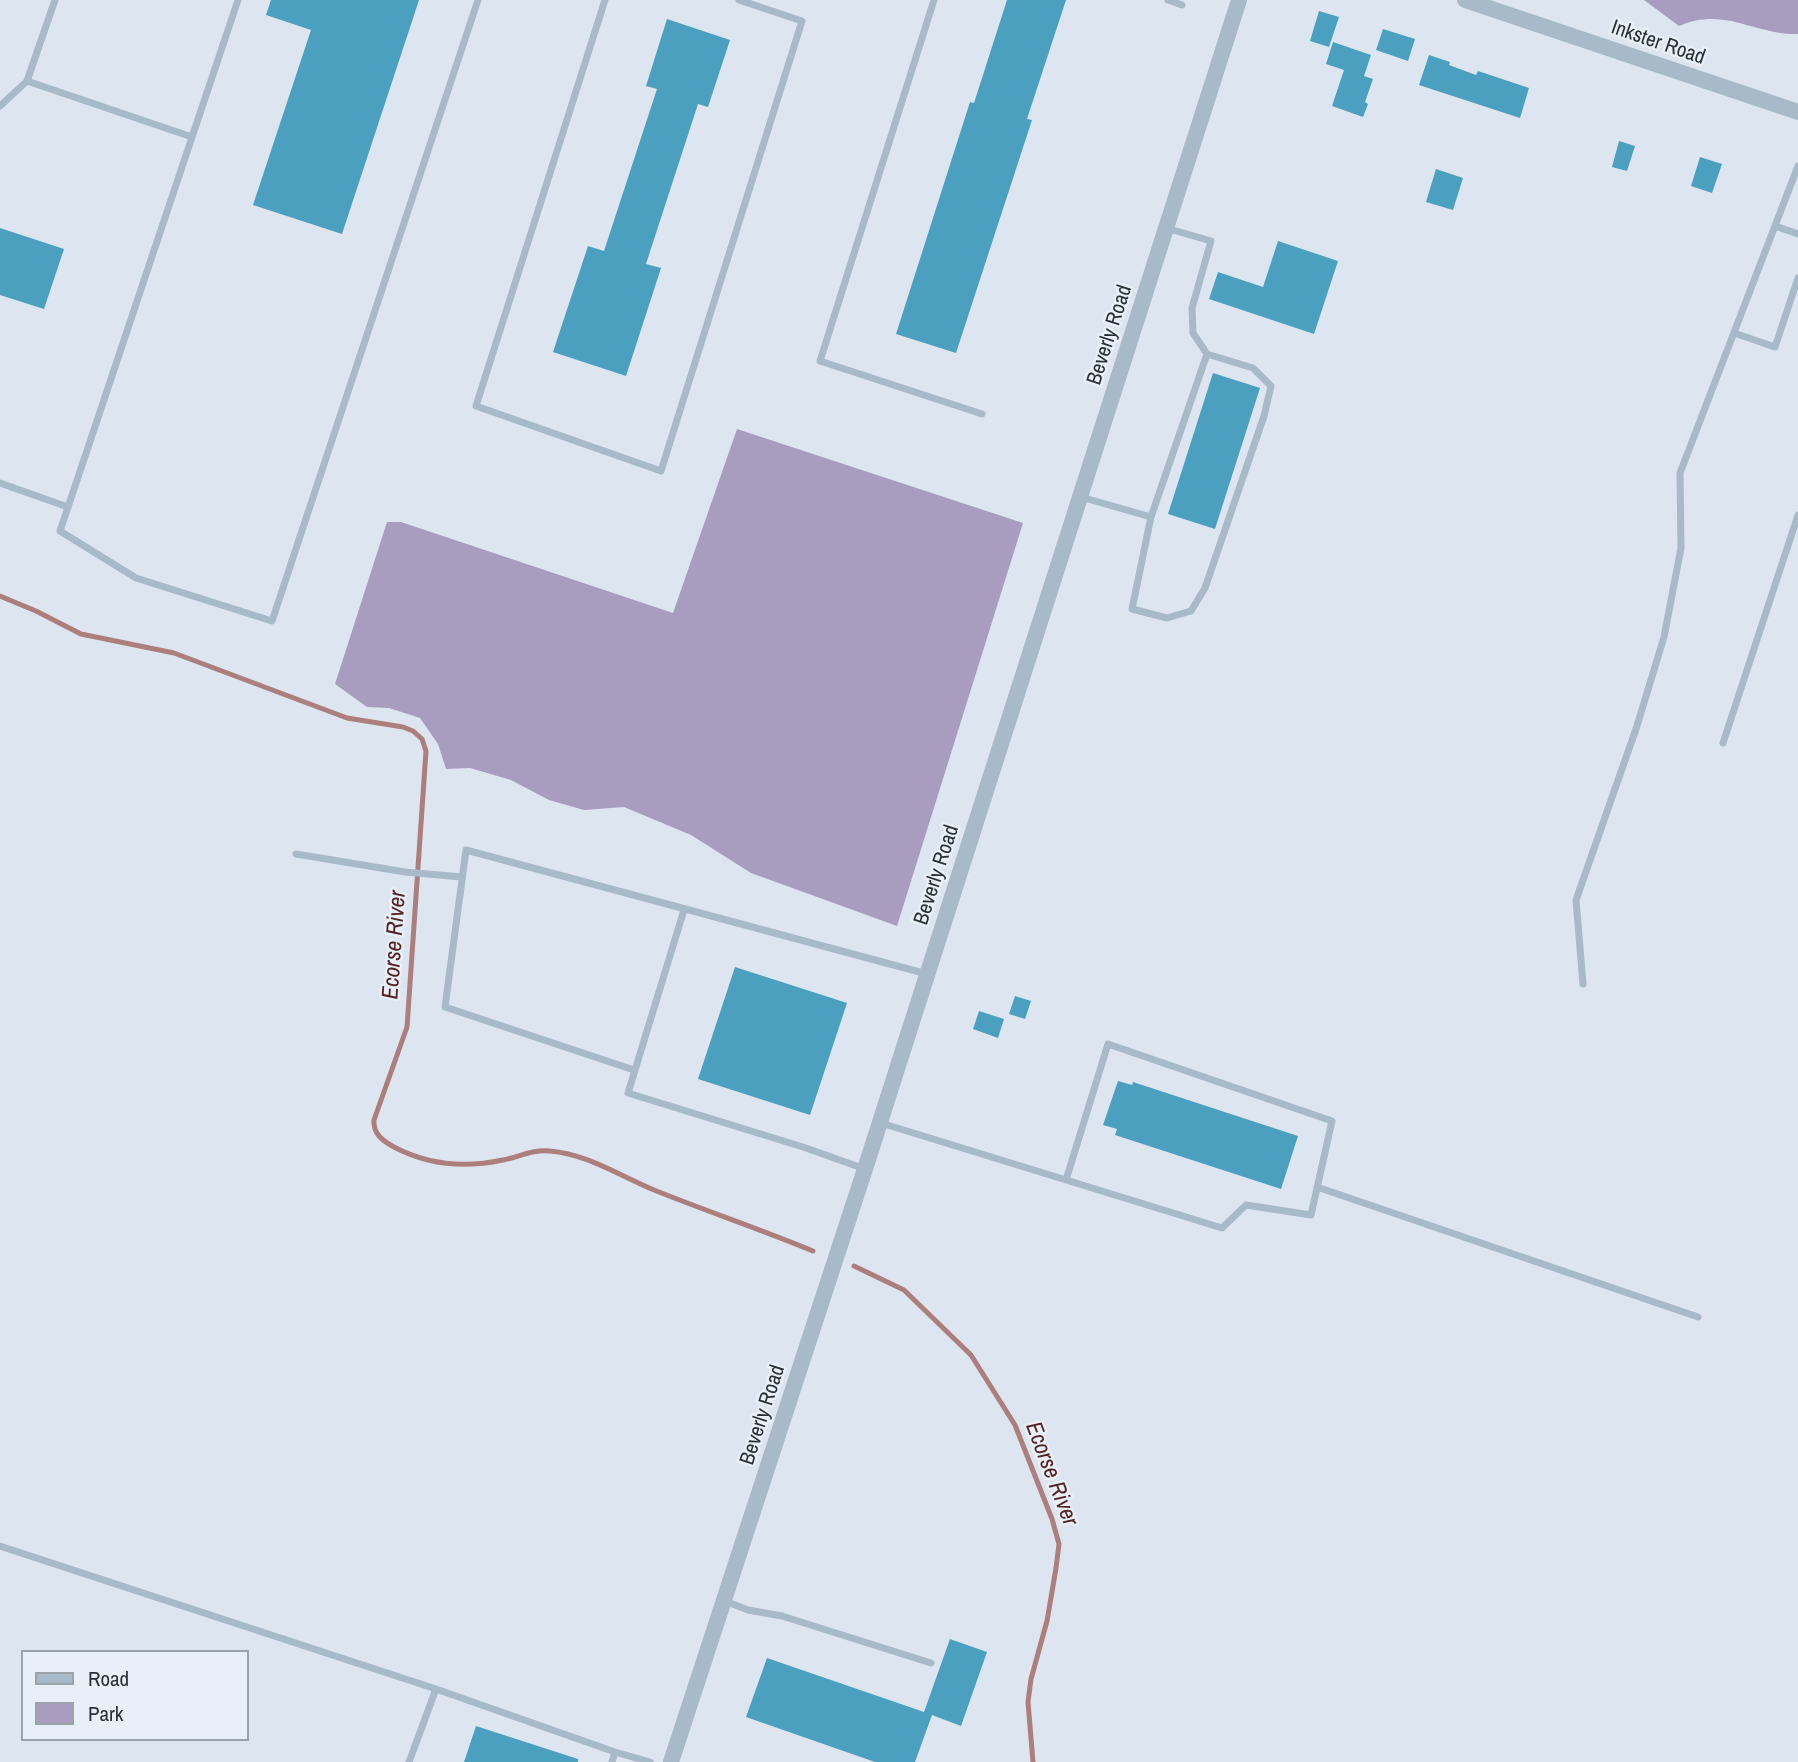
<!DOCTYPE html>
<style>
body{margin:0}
#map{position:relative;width:1798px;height:1762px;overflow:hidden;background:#dce5f0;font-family:"Archivo Narrow",sans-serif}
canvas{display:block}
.legend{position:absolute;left:21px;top:1650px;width:228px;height:91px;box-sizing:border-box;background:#e8eff8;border:2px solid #9ba3aa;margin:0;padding:9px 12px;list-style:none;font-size:21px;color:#283135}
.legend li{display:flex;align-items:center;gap:14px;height:35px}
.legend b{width:35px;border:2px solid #9ba3aa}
</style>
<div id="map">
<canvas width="1798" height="1762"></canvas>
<ul class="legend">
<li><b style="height:9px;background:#a8b9c8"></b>Road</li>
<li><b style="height:19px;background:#a99dbf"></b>Park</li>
</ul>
</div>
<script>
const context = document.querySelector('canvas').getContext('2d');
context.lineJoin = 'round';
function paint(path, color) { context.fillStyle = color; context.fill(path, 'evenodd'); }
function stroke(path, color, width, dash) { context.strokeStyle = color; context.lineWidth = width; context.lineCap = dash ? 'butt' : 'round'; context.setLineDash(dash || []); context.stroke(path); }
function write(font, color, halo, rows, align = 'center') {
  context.font = font + ' "Archivo Narrow",sans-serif'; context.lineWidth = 5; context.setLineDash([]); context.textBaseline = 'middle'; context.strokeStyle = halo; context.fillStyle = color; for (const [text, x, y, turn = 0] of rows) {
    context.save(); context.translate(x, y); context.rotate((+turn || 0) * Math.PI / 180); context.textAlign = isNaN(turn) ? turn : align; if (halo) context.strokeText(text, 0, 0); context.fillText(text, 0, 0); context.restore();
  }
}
paint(new Path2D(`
 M1644 0H1798V34C1754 35 1725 6 1679 26Z
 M737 429 1023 523 897 926 751 873 691 835 624 807 584 810 549 800 511 780 470 768 446 769 438 744 420 718 389 708 367 707 335 684 387 522H401L673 613Z`), '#a99dbf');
stroke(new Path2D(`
 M0 596 36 611 81 634 174 653 347 718 403 727 413 731 422 739 426 751 407 1027 374 1120C373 1134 383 1141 394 1147 428 1165 466 1168 503 1160 519 1157 533 1149 550 1151 587 1154 620 1176 654 1190 706 1211 760 1229 813 1251
 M854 1266 904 1290 971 1355 1015 1425 1052 1519 1059 1544 1056 1568 1047 1621 1031 1679 1028 1702 1033 1762`), '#ac7f7c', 5);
paint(new Path2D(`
 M271 0H419L342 234 253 205 311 30 266 15Z
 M1007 0H1066L1027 119 1032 120 956 353 896 334 970 102 974 103Z
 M1319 11 1339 17 1329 47 1310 41Z
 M667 19 730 40 708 107 698 104 646 264 661 268 626 376 553 352 588 246 604 251 657 89 646 86Z
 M1383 29 1415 39 1408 61 1376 50Z
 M1333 42 1371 55 1364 76 1373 79 1365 102 1368 104 1363 117 1332 106 1344 70 1326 64Z
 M1429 55 1450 62 1449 65 1476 75 1478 71 1529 88 1520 118 1419 85Z
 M1619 141 1635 146 1627 171 1612 167Z
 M1700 157 1722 164 1712 193 1691 186Z
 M1436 169 1463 178 1453 210 1426 202Z
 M0 228 64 249 44 309 0 295Z
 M1278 241 1338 261 1314 334 1209 299 1218 272 1263 287Z
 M1213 373 1260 388 1215 529 1168 514Z
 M735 967 847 1003 810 1115 698 1079Z
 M1015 996 1031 1001 1025 1019 1009 1014Z
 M979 1011 1004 1019 998 1038 973 1029Z
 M1118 1081 1132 1085 1133 1082 1298 1136 1281 1189 1115 1135 1117 1129 1103 1125Z
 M950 1639 987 1652 961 1726 932 1715 915 1762H875L746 1717 767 1658 924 1712Z
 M476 1726 578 1759V1762H464Z`), '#4ba0bf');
stroke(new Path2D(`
 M238 0 60 531 136 578 272 621 478 0
 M605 0 476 406 661 471 802 21 739 0
 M934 0 820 361 982 414
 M1168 0 1182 5
 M27 81 192 137
 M0 106 27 81 55 0
 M1775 226 1798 234
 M1734 333 1775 347 1798 278
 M0 483 68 507
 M1081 497 1151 517 1132 609 1167 618 1191 611 1205 588 1264 416 1271 386 1253 368 1207 354 1193 333 1192 308 1211 241 1166 228
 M1151 517 1207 354
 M1723 743 1798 515
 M296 854 405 872 462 877
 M684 910 628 1093 803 1147 865 1169
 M1583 984 1576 900 1636 729 1664 637 1681 548 1680 473 1798 166
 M634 1070 445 1007 466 850 927 974
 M881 1123 1222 1228 1246 1205 1311 1215 1332 1121 1108 1044 1066 1180
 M1317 1187 1698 1317
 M0 1546 436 1689
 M725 1601 748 1610 782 1616 931 1663
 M409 1762 436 1689 615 1752
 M612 1762 615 1752 650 1762`), '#a8b9c8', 7);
stroke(new Path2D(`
 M1465 0 1798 112
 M671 1762 865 1169 1239 0`), '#a8b9c8', 16);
write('21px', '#283135', '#e8eff8', [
 ["Inkster Road",1658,43,19],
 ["Beverly Road",1110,335,-72],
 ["Beverly Road",937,875,-72],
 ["Beverly Road",763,1415,-72]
]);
write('italic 23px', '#542520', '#e8eff8', [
 ["Ecorse River",395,945,-86],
 ["Ecorse River",1051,1474,69]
]);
</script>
